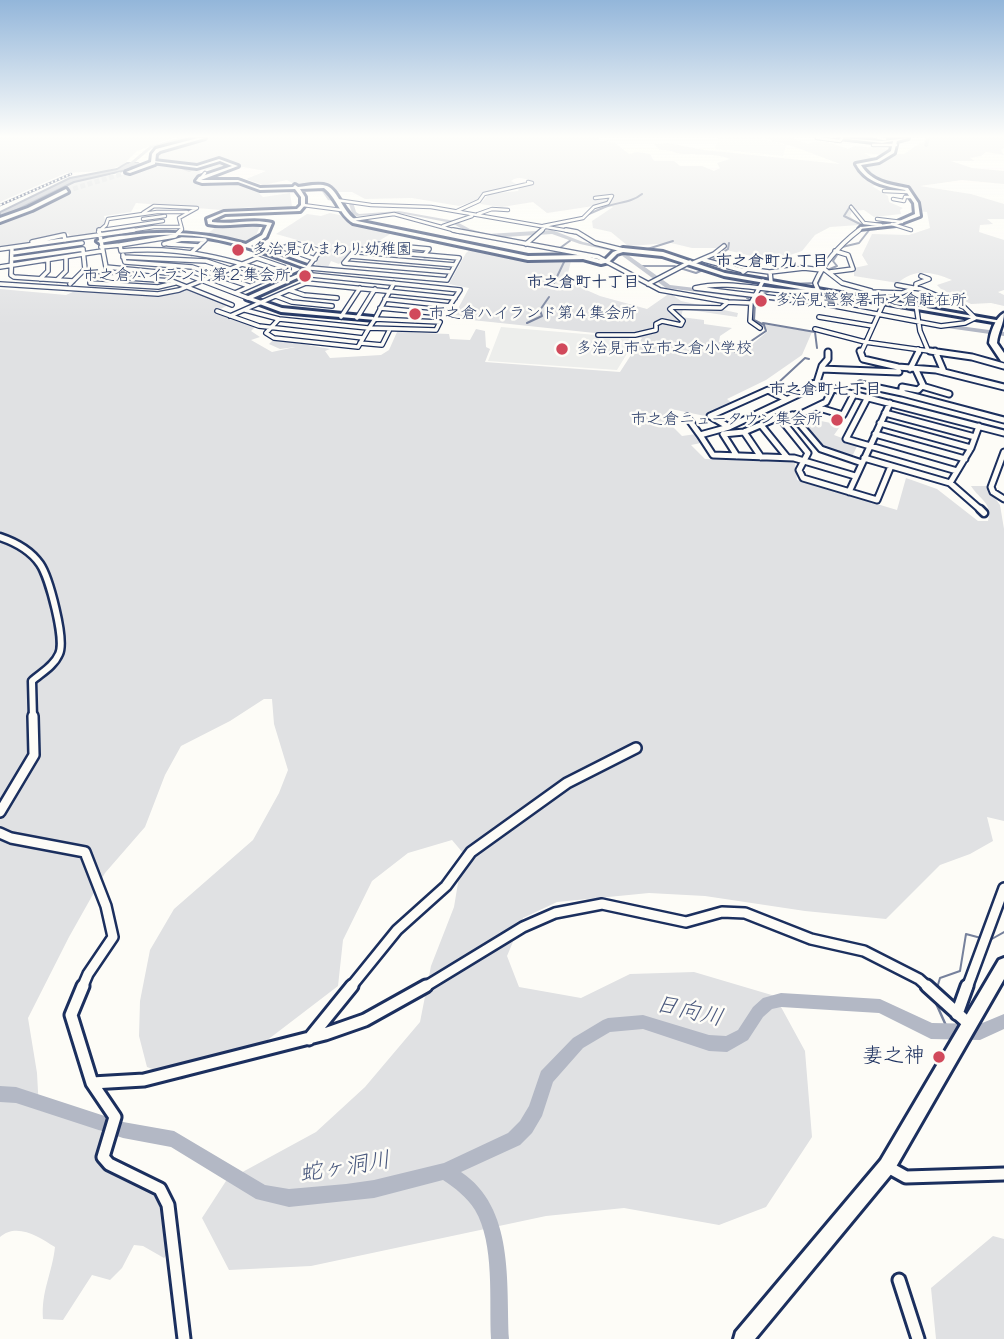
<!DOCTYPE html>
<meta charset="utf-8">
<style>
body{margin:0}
canvas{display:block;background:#fdfcf7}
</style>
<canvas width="1004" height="1339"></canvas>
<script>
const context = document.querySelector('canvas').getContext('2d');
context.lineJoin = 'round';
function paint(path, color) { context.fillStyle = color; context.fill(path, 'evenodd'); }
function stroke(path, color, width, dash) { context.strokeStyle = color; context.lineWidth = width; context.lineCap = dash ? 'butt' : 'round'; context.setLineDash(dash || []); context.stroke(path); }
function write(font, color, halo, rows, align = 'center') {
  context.font = font + ' "Balsamiq Sans","Klee One",sans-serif'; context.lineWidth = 5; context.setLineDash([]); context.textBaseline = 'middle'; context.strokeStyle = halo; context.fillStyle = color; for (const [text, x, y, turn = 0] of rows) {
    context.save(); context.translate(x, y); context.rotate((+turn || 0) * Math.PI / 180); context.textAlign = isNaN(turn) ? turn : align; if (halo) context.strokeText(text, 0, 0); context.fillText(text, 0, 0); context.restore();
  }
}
paint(new Path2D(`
 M719 138H760L786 145 783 156 715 149Z
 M501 327 632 338 636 345 628 352 617 370 488 361Z`), '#edeeec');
paint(new Path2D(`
 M0 138H172L137 151 123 165 105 171 66 173 0 202Z
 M205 138H599V140L615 143 629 154 637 152 650 154 654 161H674L680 166H702L714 171 720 168 717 163 730 159C714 153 699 155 683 154 674 154 670 149 660 150L654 144 668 143 704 150 840 164 795 147 763 138H791L808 144C820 137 836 145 848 149L855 146 891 149 889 153 882 155 864 153 877 160 855 164 860 172 881 184 872 186 888 196 889 202 903 208 900 210 901 214 874 217 864 210 852 211 850 216 859 225 830 227 815 235 802 251 772 261 718 248H692L671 243 628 246 611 232 593 228 592 221 613 207 600 205 547 213 533 202 502 207 480 204 489 194 518 191 519 188 534 183C527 179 518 175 511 181L516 184 509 185 512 187 487 192 478 200 459 206 412 198 365 199 352 192H334L329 187 294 184 287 180 263 185 246 179 266 171 243 167 226 171 237 165C221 154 213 161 196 166 189 167 165 162 156 161L155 154 161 149Z
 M928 138H1004V148L1001 150 1004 155 986 152 981 156 970 158 975 161H951L972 168 1004 171V184L962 180 920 186 971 194 1004 204V219H987L993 224 980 225 979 232 1004 240V290L998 292 1004 295V306L991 303 971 304 941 289 937 285 952 280C932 272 915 268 898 283L854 276V268L868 265 862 255 872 234 909 235 930 228 927 212 917 211V202L909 190C892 183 869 183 860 165L879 162 891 154H904Z
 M213 161 230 166 206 173H203L213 169 201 170 196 181 240 182 256 190 263 197 290 193 292 206 278 209 252 207 221 210 136 203 131 212 104 216 106 224 91 234 70 237 68 233C44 237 24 245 0 248V221L43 206 69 190 59 192C72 178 100 175 121 175 133 174 145 165 157 165 169 164 188 169 198 167 204 166 207 163 213 161Z
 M330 213 344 216 343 219 392 233 367 248 340 246 355 248 339 264 331 261 328 267 315 266 321 252 326 248 276 234 307 214 321 216Z
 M252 224 260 226 255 238C240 245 222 239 207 234L216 227Z
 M471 249 518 258 571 261 566 281 600 296 647 309 670 293 681 301 738 313 737 317 683 309 681 317 704 320V324L732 328 720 336 719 342 738 345V348L744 351 768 331 758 323 812 332 802 355 766 380 727 399 732 403 705 416 671 409 665 419 682 436 696 434 701 443 691 445 705 459 795 462 797 480 897 510 906 478 937 489 978 521H988C993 503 980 500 971 486H986L1000 505 1004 529V821L987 817 993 841 970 854 940 865 886 919 805 911 705 896 649 893 557 902 523 918 507 956 519 987 581 998 630 974 694 972 775 996 805 1051 812 1137 766 1207 719 1225 624 1208 546 1216 311 1266 229 1270 202 1218 226 1181 316 1132 365 1087 420 1022 431 966 454 907 463 853 452 840 408 853 372 881 343 940 338 986 253 1051 182 1080 147 1067 139 1036 140 1001 150 950 174 909 253 840 279 793 288 770 274 724 272 699H264L230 721 181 746 165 775 145 827 105 873 69 937 28 1018 37 1073 39 1110 97 1128 104 1134 100 1157 101 1164C161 1191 163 1184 170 1251L164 1258 143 1246 134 1245 122 1268 110 1280 92 1275 63 1320 43 1319C41 1291 52 1274 55 1247 39 1237 17 1222 0 1237V289L66 295 75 291 157 295 187 288 228 305 215 312 256 326 251 331 260 337 251 340 272 352 295 347 280 349 269 344 274 339 330 349 325 351 330 358 381 355 389 350 397 332 449 334 450 339 470 340 476 329 485 331 486 347 490 349 485 362 620 372 642 338 453 318 469 288 449 284 466 253Z
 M806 412 821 421 841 425 834 435 858 444 851 459 821 449 792 415Z
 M993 1236 1004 1239V1339H936L931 1288Z`), '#e0e1e3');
const water = new Path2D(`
 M127 163H138L127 170 74 182 0 218V212L70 178 117 169Z`);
paint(water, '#b3b8c5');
stroke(water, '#76819c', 2);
stroke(new Path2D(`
 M553 225C573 224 587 214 605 207 618 202 631 203 642 194
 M842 247 859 243 870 229 844 216 851 205
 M560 248 571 240
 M641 251 673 241
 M712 260 728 249 729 243
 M640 266H675
 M680 268 696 273 705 269
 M788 284 818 283 823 272 837 266 833 261 837 255
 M553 285 565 260
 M759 296 780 286
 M527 323 542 316 540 310 549 297
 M763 323 815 332 817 348
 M735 352 766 331 764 325 754 320 755 303 747 298
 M792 395 781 389 778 383 805 358 809 359
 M990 940 1004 932
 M937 988 940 978 960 971 966 934 981 938`), '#76819c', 2);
stroke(new Path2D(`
 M937 989 938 986
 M935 1001 948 1030`), '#76819c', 2.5);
paint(new Path2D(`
 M179 138H185L152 148 134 163H172L189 170C208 162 214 155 234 166L207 177 241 178 262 187 307 184 325 188 332 198 353 202 356 212 359 214 399 211 455 221 470 229 488 234 552 230 583 242 621 250 670 285 812 302 815 304 812 306 666 288 617 252 580 244 552 234 488 238 466 231 452 223 399 213 356 216 352 213 349 204 328 200 321 190 307 186 261 189 240 180 203 179 202 174 228 166C211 158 205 167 189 172L171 165 126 166 150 146Z
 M926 138H930L928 146 926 147 924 146Z
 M907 319 1004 332V336L905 322 904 321Z
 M781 993 880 999 932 1023 980 1024 1004 1014V1029L980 1040 931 1039 879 1013 781 1007 772 1009 763 1017 748 1040 727 1052 709 1051 643 1029 610 1032 583 1048 553 1082 542 1116 532 1133 520 1145 461 1172C515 1208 506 1283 509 1339H491C489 1300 495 1244 475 1210 467 1197 455 1188 443 1180L374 1198 289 1207 256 1199 171 1147 123 1138 16 1103 0 1102V1086L16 1087 123 1122 174 1131 265 1185 289 1189 346 1184 374 1180 444 1163 508 1133 520 1121 529 1106 541 1071 573 1038 603 1020 608 1018 643 1015 709 1035 726 1036 738 1030 753 1007 763 998Z`), '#b3b8c5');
stroke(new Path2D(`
 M66 191 128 172`), '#d0d3d8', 5, [5, 2.5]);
const streetFar5 = new Path2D(`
 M817 138 840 141 842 138
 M878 138 885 139
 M873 145H896
 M201 178 205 173
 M884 191 907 192
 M893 199 904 201 905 197H912
 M336 200 371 205 431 207 575 232
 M303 205 341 210
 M851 207 864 223 881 225
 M457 211 479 201 484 194 532 183 528 182
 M143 213 154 206 197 208 179 218 182 229 179 232
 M478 214 492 209 508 210
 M143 219 165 216
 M877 219 902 222
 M351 220 394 214 460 232
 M892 224 911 230
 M443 226 472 216
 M543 226 583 218 594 207 608 203 612 196 595 198
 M102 230 163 221
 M98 232 106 225 108 219 157 212H187
 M121 232 154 227H181
 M540 232 545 227
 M857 232 861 228`);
const streetFar4 = new Path2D(`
 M99 230 106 267 188 275 248 298
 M453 230 598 257 660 290 728 302 751 303 763 281
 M566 230 577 232 595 243 623 250
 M32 242 64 235 65 240
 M164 244 182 239 205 240 191 253
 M168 244 199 246
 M526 244 542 230
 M120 245 175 236 181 230
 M101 247 120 245 121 251C181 245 234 260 290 279
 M12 248 11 275 14 277 73 281
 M284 248 315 259
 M0 249 134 230
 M371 251 376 244 429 249 424 255
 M12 253 82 243
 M269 254 295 243 320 251 308 267
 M123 255 125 262 192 267 249 286
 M350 256 455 265
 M123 257 206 261 263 280
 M12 259 83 249
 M704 260 744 271
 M693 263 714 254 724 246
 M0 267 102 251
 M310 268 447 280 459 258 356 249 344 263 451 272
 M824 269 842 283 871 291 873 295
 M743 272 747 269 769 272
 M830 272 853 269 848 255 835 251
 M302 274 460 290 444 314 380 308
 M99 276 172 281 232 305
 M40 279 48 271V260
 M57 280 66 271V257
 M771 282 770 272 804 268 822 270
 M90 283 158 287 175 283
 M0 284 158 294 179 290 257 258 289 269 235 293
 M70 284 85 269 83 250
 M648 284 690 262
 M897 285 913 288
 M916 288V284L929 279 921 276
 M815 290C775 296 734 278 695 288L824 304 941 326 965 323 975 318 964 307 921 289 914 288 902 293 872 292
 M818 290 815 283C824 262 841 244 859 230
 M276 296 292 302 332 306
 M337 298 304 295 289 290 306 283 455 298
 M915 298 920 331 928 350
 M385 299 450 306
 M751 303 750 321 760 328
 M245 310 279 319
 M217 311 259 326 363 338
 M230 316 289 290
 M341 317 360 288
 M819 317 873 326
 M357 318 375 289
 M279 319 368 328H369L358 347 274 338 266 333Z
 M375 319 394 283
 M369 328 436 330 440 322 375 319
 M369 328 375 319
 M815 329 865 342 943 353
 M598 335H635L656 330V324L662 321 681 325 683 321 670 309 673 307 721 308 728 302
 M360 343 382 345 390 329
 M918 349 919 353
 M861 353 884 302`);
const streetFar3 = new Path2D(`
 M860 351 863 359 898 367 936 370 1004 387
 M930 351 972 357 1004 366
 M935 351 944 372
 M821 369 899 372
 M910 369 919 351
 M916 370 923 385 918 390 902 387V393L1004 420
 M860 384 902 393
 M810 385 817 382 822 366 828 359V352
 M922 386 949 394
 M868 397 846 439 957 471
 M816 407 843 415 854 394
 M885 413 975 437
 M792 415 821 449 862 463
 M687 417 700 435
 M779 417 808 453 799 470 803 478 877 500 891 466
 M880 423 971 448
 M761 425 787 457
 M729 427 710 416 768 390 786 399
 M744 432 761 457
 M875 434 965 459
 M1004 452 991 487 993 492 1004 499
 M737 456 723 434 744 432 779 417 801 414 826 402 833 388
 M864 458 950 483 971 448 979 426
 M855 476 794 458 713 455 700 435 729 427 818 385 1004 433
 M950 483 982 511
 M849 492 890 403`);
const streetFar2 = new Path2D(`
 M980 509 984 513
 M0 537C15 542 31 551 40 564 49 577 66 640 59 654 54 666 41 673 32 681L33 718`);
const streetFar1 = new Path2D(`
 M0 812 34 755 33 716
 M0 833 11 838 85 852 106 906 113 937 88 974 82 988
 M350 988 397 930 446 886 471 852 567 783 636 748
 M423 988 523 927 555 913 602 904 686 922 722 912 745 913 811 939 864 951 919 979 929 988
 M967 988 1004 888`);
const street = new Path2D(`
 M83 986 71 1015 92 1083 115 1117 103 1157 109 1164 160 1189 168 1205 184 1339
 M927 986 969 1024
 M957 1014 967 986
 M309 1039 352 986
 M92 1083 144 1080 325 1034 365 1020 426 986
 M888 1167 906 1177 1004 1174
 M899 1280 918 1339`);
const secondary = new Path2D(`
 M839 138 882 141 908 138 897 141 894 153 879 162 861 165C871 182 890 185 908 188L918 203 920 216 896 225 859 229 861 227 895 223 915 214 914 203 905 190C885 186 866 183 856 164L877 160 891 151 893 141 882 143Z
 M219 159 238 166 201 180H238L260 188 293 187 295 185 298 187C306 186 319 183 327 186 338 190 343 213 357 221L528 256 583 255 601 260H605L613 252 623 248 663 252 725 273 1002 321 999 323 724 276 662 256 623 252 617 254 609 262 601 264 583 259 528 260 353 223C339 214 337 198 324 188L300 189 305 197V205L300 211 225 214 212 220V222C232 225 252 218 272 223L266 237 251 246 313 268 304 275 253 298 282 308 373 317 376 319 375 320 281 312 246 299V297L300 273 306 268C264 253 221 235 175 235 150 234 125 239 100 243L97 241C107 237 119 236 130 235 170 230 207 233 246 244L262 235 267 225C248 221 228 228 208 224L207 219 224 212 297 209 301 205V197L295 189 260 190 238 182 202 183 196 181 199 177 232 166 220 161 197 168 152 162 154 161 197 166Z
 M1004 958V979L893 1172 755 1339H734L736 1332 881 1160 999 960Z`);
const primary = new Path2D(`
 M198 138H205L160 151 156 154 155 164 130 173 126 172 151 162 152 154 156 149Z
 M66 189 68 192 32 210 0 222V218L28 208Z`);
const highway = new Path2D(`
 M1004 313C1004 324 998 332 997 343L1004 353V362L1001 361 989 343C990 333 995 318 1004 313Z`);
stroke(streetFar5, '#1b2f5e', 4.5);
stroke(streetFar4, '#1b2f5e', 6);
stroke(streetFar3, '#1b2f5e', 9);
stroke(streetFar2, '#1b2f5e', 11);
stroke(streetFar1, '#1b2f5e', 14);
stroke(street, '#1b2f5e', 17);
stroke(secondary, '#1b2f5e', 6);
stroke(primary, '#1b2f5e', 6);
stroke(highway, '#1b2f5e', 5);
stroke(streetFar5, '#fdfcf7', 2.5);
stroke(streetFar4, '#fdfcf7', 3.5);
stroke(streetFar3, '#fdfcf7', 5);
stroke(streetFar2, '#fdfcf7', 6);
stroke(streetFar1, '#fdfcf7', 9);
stroke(street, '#fdfcf7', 11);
paint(secondary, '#fdfcf7');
paint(primary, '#fdfcf7');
paint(highway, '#fdfcf7');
const rail = new Path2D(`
 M0 205 71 174`);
stroke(rail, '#1b2f5e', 2.5);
stroke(rail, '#fdfcf7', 2, [2]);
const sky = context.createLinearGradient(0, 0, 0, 325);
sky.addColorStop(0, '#93b6da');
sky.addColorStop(0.42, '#fefefb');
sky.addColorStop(1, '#fefefb00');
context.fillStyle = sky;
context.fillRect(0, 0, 1004, 325);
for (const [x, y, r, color] of [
 [238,250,7,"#d1495b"],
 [305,276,7,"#d1495b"],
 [761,301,7,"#d1495b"],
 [415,314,7,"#d1495b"],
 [562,349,7,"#d1495b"],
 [837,420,7,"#d1495b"],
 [939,1057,7,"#d1495b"]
]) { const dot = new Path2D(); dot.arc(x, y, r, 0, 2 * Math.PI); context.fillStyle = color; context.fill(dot); stroke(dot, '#fdfcf7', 2.5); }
write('16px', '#1b2f5e', '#fdfcf7', [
 ["多治見ひまわり幼稚園",252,250],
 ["市之倉ハイランド第２集会所",291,276,"right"],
 ["多治見警察署市之倉駐在所",775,301],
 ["市之倉ハイランド第４集会所",429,314],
 ["多治見市立市之倉小学校",576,349],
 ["市之倉ニュータウン集会所",823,420,"right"]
], 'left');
write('bold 16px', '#1b2f5e', '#fdfcf7', [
 ["市之倉町九丁目",772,262],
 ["市之倉町十丁目",583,283],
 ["市之倉町七丁目",825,390]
]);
write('21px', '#1b2f5e', '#fdfcf7', [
 ["妻之神",925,1057]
], 'right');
write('italic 23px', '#49587d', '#fdfcf7', [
 ["日向川",689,1012,13],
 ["蛇ヶ洞川",345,1168,-9]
]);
</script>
